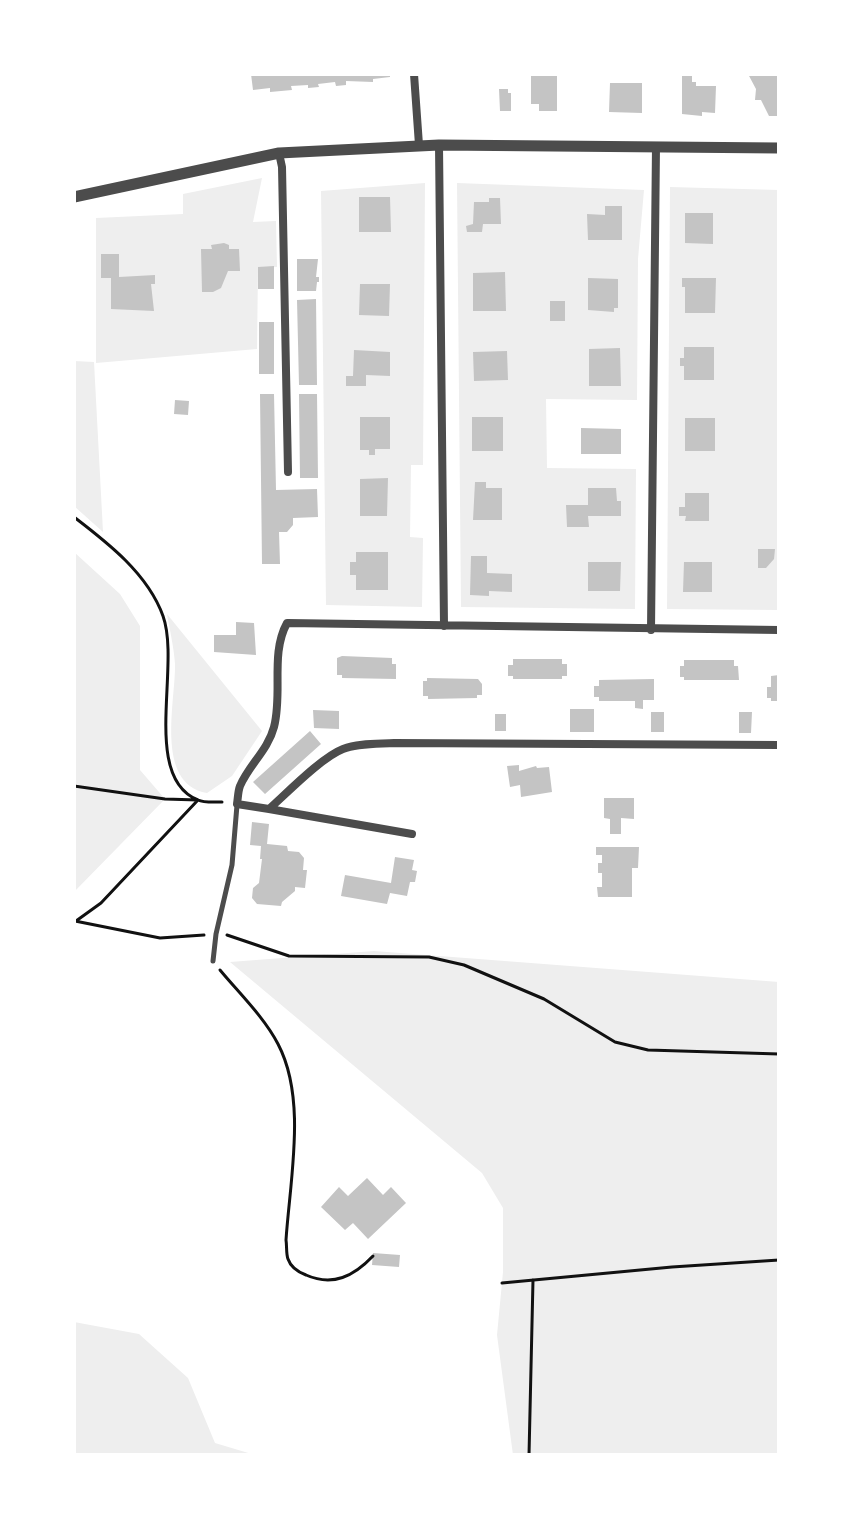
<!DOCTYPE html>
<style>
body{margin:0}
#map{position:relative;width:853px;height:1529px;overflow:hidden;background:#fff;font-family:Signika,sans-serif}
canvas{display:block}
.frame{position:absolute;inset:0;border:76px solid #fff;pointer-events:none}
</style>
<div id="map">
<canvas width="853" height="1529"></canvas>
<div class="frame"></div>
</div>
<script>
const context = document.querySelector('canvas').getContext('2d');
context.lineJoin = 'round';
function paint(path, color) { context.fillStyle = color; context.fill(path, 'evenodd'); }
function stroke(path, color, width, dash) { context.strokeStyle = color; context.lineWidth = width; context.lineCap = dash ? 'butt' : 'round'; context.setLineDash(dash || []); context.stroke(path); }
paint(new Path2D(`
 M262 178 253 222 276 221 277 267 258 268 257 349 96 363V218L183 214V194Z
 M425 183 423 465H411L410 537 423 538 422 607 326 605 321 191Z
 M457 183 644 190 638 259 637 400 546 399 547 468 636 469 635 609 461 607Z
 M670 187 779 190V610L667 609Z
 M74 361 94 362 103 532 74 506Z
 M74 552 120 594 140 626V770L165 799 74 892Z
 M167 614 262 731 232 776 207 793C154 784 176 700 175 664 174 648 170 631 167 614Z
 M374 951 779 982V1455H513L497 1335 503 1272V1208L482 1173 230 962Z
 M74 1322 139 1334 188 1378 215 1443 255 1455H74Z`), '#eee');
paint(new Path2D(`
 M251 74H390V77L373 79V82L346 81V85L336 86 335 82 318 84 319 87 308 88V85L291 86 292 90 270 92V88L253 90Z
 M748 74H776L779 80V116H769L761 100H755L756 89Z
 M531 75H557V111H539V104H531Z
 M682 76H692V82H696V86H716L715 113 702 112V116L682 114Z
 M610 83H642V113L609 112Z
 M499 89H508V93H511V111H500Z
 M359 197H390L391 232H359Z
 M489 198H500L501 224H483L482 232H467L466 226 473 224 474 202H489Z
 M605 206H622V240H588L587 214 605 215Z
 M685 213H713V244L685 243Z
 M224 243 229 245V249H239L240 271H228L221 288 213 292H202L201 249H212L211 245Z
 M101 254H119V277L155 275V284H151L154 311 111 309V278H101Z
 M297 259H318L316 277H319V282H317L316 291H297Z
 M274 266V289H258V267Z
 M505 272 506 311H473V273Z
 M588 278 618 279V308H614V312L588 310Z
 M682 278H716L715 313H685V287H682Z
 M360 284H390L389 316 359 315Z
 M316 299 317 385H299L297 300Z
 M550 301H565V321H550Z
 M259 322H274V374H259Z
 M684 347H714V380H684V366H680V358H684Z
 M620 348 621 386H589V349Z
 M354 350 390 352V376L366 375V386H346V376H353Z
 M507 351 508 380 474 381 473 352Z
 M260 394H274L276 490 317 489 318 517 293 518V525L287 532H279L280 564H262Z
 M299 394H317L318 478H300Z
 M175 400 189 401 188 415 174 414Z
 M360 417H390V449H375V455H369V450H360Z
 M472 417H503V451H472Z
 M685 418H715V451H685Z
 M581 428 621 429V454H581Z
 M388 478 387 516H360V479Z
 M475 482H486V488H502V520H473Z
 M588 488H616L617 501H621V516H588L589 527H567L566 505H588Z
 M685 493H709V521H685L686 516H679V507H685Z
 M758 549H775L774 559 766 568H758Z
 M356 552H388V590H356V575H350V562H356Z
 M471 556H487V573L512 574V592L489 591V596L470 595Z
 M588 562H621L620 591H588Z
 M684 562H712V592H683Z
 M236 622 254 623 256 655 214 652V635H236Z
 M342 656 392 658V664H396V679L342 678V675H337V658Z
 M513 659H562V664H567V676H562V679H513V676H508V665H513Z
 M684 660H734V666H738L739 680H684V677H680V666H684Z
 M779 675V701H771V698H767V687H771V676Z
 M427 678 478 679 482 684V695H477V698L428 699V696H423V681H427Z
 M654 679V700H643V709L635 708V701H599V697H594V686H599V680Z
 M570 709H594V732H570Z
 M313 710 339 711V729L314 728Z
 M651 712H664V732H651Z
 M739 712H752L751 733H739Z
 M495 714H506V731H495Z
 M310 731 321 744 265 794 253 782Z
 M519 765V771L536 766 537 768 549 767 552 792 521 797 520 785 510 787 507 766Z
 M604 798H634V819L621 818V834H610V819L604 818Z
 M252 822 269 824 267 844 287 846 288 851 299 852 304 858 303 870H307L305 888 295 887V891L282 902 281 906 257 904 252 898 253 888 259 883 262 859H260L261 846 250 845Z
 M596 847H639L638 868H632V897H598L597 887H602V873H598V863H602V855H596Z
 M395 857 414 860 412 870 417 871 415 882H410L407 896 390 893 387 904 341 896 345 875 391 883Z
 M367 1178 383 1195 391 1187 406 1203 368 1239 353 1223 345 1230 321 1207 339 1187 348 1196Z
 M373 1253 400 1255 399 1267 372 1265Z`), '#c4c4c4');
stroke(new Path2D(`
 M74 517C108 543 148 574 163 616 181 666 141 777 198 800 204 803 215 802 222 802
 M74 786 165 799 198 800
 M75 921 160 938 204 935
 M76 921 101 903 198 800
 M227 935 289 956 429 957 464 965 544 999 615 1042 648 1050 779 1054
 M220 970C239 993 264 1017 278 1044 307 1099 290 1179 286 1240 287 1246 286 1254 288 1259 291 1268 298 1272 306 1275 333 1287 354 1276 373 1256
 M502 1283 672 1267 779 1260
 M529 1455 533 1280`), '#111', 3);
stroke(new Path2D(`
 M213 961 216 934 232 865 237 805`), '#4c4c4c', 5);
stroke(new Path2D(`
 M414 74 419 145
 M439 145 444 626
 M279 153 282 167 288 472
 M651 630 656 146
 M779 630 287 623C270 654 283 693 274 727 268 750 249 765 240 786 238 791 238 798 237 804L269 809C288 792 322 757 343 749 358 743 378 744 394 743L779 745
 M269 809 412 834`), '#4c4c4c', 8);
stroke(new Path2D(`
 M74 197 279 153 439 145 779 148`), '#4c4c4c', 11);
</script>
